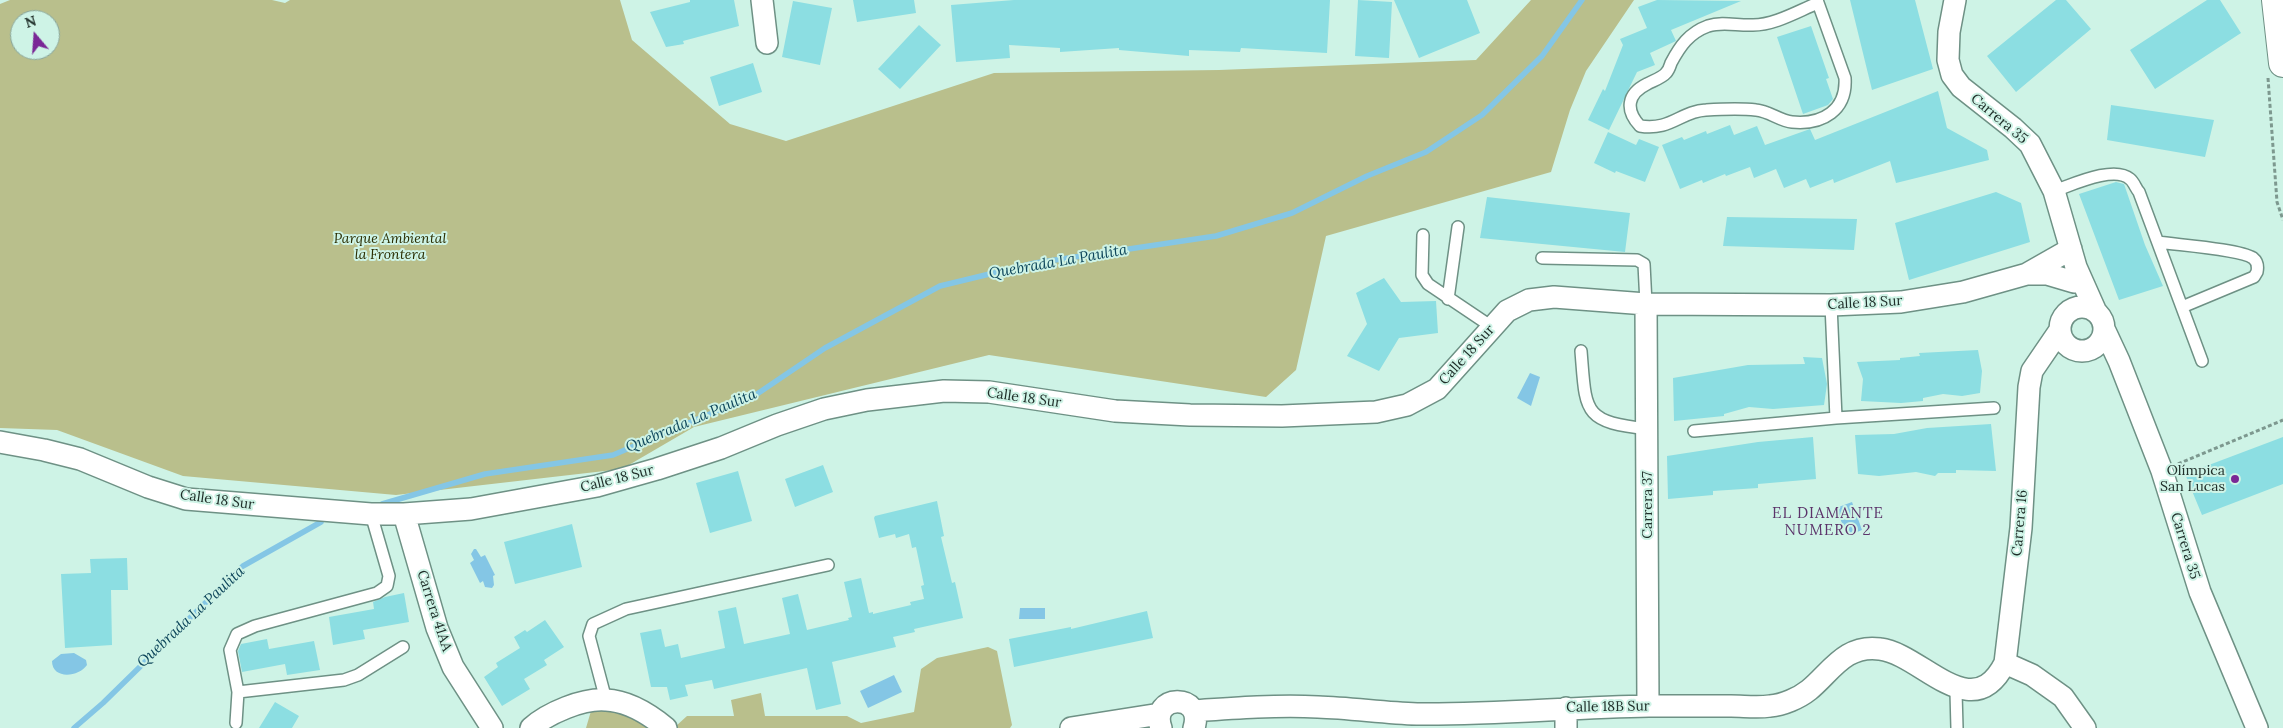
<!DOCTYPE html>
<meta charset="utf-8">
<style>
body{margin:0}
#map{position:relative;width:2283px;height:728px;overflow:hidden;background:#cef3e6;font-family:Lora,serif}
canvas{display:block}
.north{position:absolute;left:10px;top:10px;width:50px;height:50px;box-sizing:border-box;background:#cef3e6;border:1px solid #88a59b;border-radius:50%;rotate:342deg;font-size:14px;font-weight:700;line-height:20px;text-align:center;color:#202f2a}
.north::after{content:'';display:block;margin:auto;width:18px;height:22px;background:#7a2796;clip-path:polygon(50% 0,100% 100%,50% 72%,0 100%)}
</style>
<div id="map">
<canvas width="2283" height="728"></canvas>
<div class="north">N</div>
</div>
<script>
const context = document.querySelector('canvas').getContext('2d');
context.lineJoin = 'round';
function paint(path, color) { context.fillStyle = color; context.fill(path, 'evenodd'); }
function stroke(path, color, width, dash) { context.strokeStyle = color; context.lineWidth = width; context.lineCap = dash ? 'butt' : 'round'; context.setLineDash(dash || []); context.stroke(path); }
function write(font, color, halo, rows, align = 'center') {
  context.font = font + ' Lora,serif'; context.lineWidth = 4; context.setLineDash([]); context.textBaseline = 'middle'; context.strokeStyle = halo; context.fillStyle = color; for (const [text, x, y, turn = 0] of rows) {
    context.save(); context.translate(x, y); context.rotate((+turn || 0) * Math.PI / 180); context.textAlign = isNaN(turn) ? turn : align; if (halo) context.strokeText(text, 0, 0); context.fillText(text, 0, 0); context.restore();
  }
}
paint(new Path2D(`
 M10 0H272L285 3 290 0H620L632 40 730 124 786 141 994 73 1219 70 1476 60 1531 0H1634L1586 71 1570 110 1551 172 1326 236 1296 370 1266 397 989 355 694 427 622 469 396 495 183 476 57 430 0 428V4ZM20 20H50V50H20Z
 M988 647 997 651 1012 725 1010 728H677L676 726 687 716H734L731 700 761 693 765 716H847L861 723 914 712 921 669 937 658Z
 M610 705 652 728H586L591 711Z`), '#b9bf8c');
paint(new Path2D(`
 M1530 373 1540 377 1531 406 1517 398Z
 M1852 502 1862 530 1847 536 1836 508Z
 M474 549H476L481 557 485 555 495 575 493 576 494 585 492 588 485 587 483 581 480 583 470 563 474 560 471 554Z
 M1020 608H1045V619H1019Z
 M74 653 86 660 87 665C79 677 52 680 52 661L61 654Z
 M894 675 902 692 868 708 860 691Z`), '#84c6e5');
stroke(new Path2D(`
 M382 504 485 474 613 455 757 394 825 348 940 286 1035 263 1216 236 1292 213 1367 176 1426 152 1482 115 1542 56 1582 0
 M74 728 103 703 243 566 321 522`), '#84c6e5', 5.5);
paint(new Path2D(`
 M690 0H734L739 26 683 41 684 44 666 47 650 12 690 2Z
 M853 0H914L916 13 857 22Z
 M1014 0H1330L1327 53 1241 48 1240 52 1189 50V56L1119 50V48L1060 52V48L1009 45 1010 58 956 62 951 5Z
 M1358 0 1392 2 1389 58 1355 56Z
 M1394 0H1467L1480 33 1419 58Z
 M1657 0 1741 1 1671 30 1676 41 1650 53 1655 65 1637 72 1609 130 1588 120 1603 89 1605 91 1623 45 1620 39 1647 28 1638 7Z
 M1850 0H1915L1933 69 1872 90Z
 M2056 0H2066L2091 29 2016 92 1987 56Z
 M2207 0H2220L2241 33 2155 89 2130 50Z
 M793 1 832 8 820 65 782 57Z
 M919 25 941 45 900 89 878 69Z
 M1811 26 1829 78 1826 79 1833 99 1828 105 1803 114 1777 37Z
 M753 63 762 92 719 106 710 77Z
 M1938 91 1947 128 1987 150 1989 160 1896 183 1890 161 1834 183 1833 179 1810 188 1806 179 1784 188 1776 169 1754 178 1750 167 1726 176 1725 174 1703 183 1702 180 1680 189 1662 145 1682 137 1684 140 1706 131 1707 134 1730 125 1734 135 1757 126 1765 145 1810 129 1815 140Z
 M2111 105 2214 120 2205 157 2107 140Z
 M1608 132 1636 145 1639 139 1659 147 1645 182 1616 171 1615 173 1594 163Z
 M2116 182 2124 184 2145 245 2163 286 2119 300 2079 194Z
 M1996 192 2021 203 2030 242 1909 280 1895 223Z
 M1487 197 1630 213 1625 252 1480 238Z
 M1727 217 1857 219 1854 250 1723 246Z
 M1384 278 1401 302 1436 301 1438 333 1399 338 1379 371 1347 356 1367 324 1356 293Z
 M1978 350 1982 371 1980 393 1962 396 1943 394 1923 398V401L1901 403 1861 401 1863 379 1857 362 1900 360V358L1920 356 1919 353Z
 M1803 357 1822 358 1827 384 1824 405 1773 409 1749 407 1724 414V416L1674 421 1673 378 1748 365 1805 364Z
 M1991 424 1996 471 1956 470V473H1938L1935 476 1916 472 1879 476 1858 474 1855 435 1894 434 1927 428Z
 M1813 437 1816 479 1758 484V488L1713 491V495L1668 499 1667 456 1758 442Z
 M2283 437V484L2202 515 2185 474Z
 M823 465 833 492 795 507 785 479Z
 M738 471 752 521 710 533 696 483Z
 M937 501 944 536 941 537 952 583 955 582 963 618 914 629 915 632 893 637 896 647 832 662 841 704 816 710 807 668 714 689 712 680 685 685 688 696 670 700 667 687H651L640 633 661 629 665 647 678 644 681 658 725 648 718 611 736 607 744 644 790 634 782 598 798 594 807 630 849 620 848 618 852 617 844 582 861 578 869 613 873 612V614L911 605 910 602 924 599 921 586 924 585 916 547 912 548 909 534 896 538 895 534 879 538 874 518 875 516Z
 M572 524 582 567 515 584 504 542Z
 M127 558 128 590H111L112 645 65 648 61 574 91 573 90 559Z
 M404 593 409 622 363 630 365 639 333 645 329 617 374 609 373 602 385 597Z
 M1147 611 1153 638 1014 667 1009 639 1071 627V629Z
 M545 620 564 647 544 660 547 665 524 679 530 689 502 706 484 677 498 667 496 663 520 648 514 637 525 630 527 632Z
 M267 639 269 649 314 641 320 670 287 675 285 664 242 672 238 651 241 644Z
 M275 702 299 716 292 728H259Z`), '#8cdee2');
const service = new Path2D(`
 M1817 0 1845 78C1847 110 1823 125 1792 122 1780 121 1769 111 1756 110 1739 108 1722 109 1706 110 1681 111 1671 131 1640 126 1625 110 1627 94 1647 84 1652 81 1662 78 1666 73 1669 70 1670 66 1671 63 1680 46 1689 33 1708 26 1723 21 1738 26 1753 25 1775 25 1798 11 1818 3
 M2054 191C2072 185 2114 165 2130 179 2134 182 2136 189 2139 192L2202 361
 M1423 235 1422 275 1428 284 1492 327
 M2158 242C2177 245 2239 249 2253 258 2258 262 2258 267 2257 272L2254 277 2182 307
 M1542 258 1637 260 1644 264 1646 304
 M1448 299 1458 227
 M1831 305 1836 418
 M1581 351C1586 412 1582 422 1648 429
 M1694 431 1836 418 1994 408
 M238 692 344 680 358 675 403 647
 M1956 692 1957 728
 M606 700 589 636 593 624 626 609 828 565
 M236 723 238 692 230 650 237 634 255 626 377 593 387 586 389 576 371 514`);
const minor = new Path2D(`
 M762 0 767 43
 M1955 0 1949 32 1948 60 1952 75 1961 87 2013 128 2030 144 2054 191 2076 267 2096 312
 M2027 274H2047L2074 282
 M1646 304 1648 706
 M2060 329a22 22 0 1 1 44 0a22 22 0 1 1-44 0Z
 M2105 331 2119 361 2162 471 2200 592 2257 728
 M0 442 44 450 80 459 148 487 186 499 371 514H404L471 509 597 486 657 469 721 448 777 425 824 409 867 400 944 391 989 392 1115 411 1190 415 1282 416 1376 412 1407 405 1437 389 1507 311 1529 300 1554 297 1646 304 1831 305 1901 302 1963 292 2027 274 2071 249
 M404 514 437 628 453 667 492 728
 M2005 663 2032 675 2063 697 2085 728
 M1566 708V728
 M1194 711C1236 708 1277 705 1318 707 1351 708 1384 713 1417 714 1494 715 1572 707 1649 706 1676 706 1704 706 1731 706 1744 706 1757 708 1770 706 1783 705 1799 698 1809 690 1831 672 1845 644 1880 649 1922 654 1972 728 2005 663L2021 528 2029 387 2032 371 2060 330
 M531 728C548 713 583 698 606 700 629 701 649 714 666 728
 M1071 728 1160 714
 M1161 728C1149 694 1205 692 1194 728`);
const secondary = new Path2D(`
 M2276 0 2283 63`);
stroke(service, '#6e9185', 14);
stroke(minor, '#6e9185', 24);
stroke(secondary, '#6e9185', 30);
stroke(new Path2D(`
 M2268 78 2277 202 2283 220
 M2178 464 2283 420`), '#7d988f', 3, [4, 2.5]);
stroke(service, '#fff', 11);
stroke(minor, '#fff', 21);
stroke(secondary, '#fff', 28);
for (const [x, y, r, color] of [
 [2235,479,5,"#7a2796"]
]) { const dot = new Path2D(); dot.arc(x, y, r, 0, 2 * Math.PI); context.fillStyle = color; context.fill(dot); stroke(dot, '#cef3e6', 2); }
write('14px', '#202f2a', '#cef3e6', [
 ["Carrera 35",1999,119,40],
 ["Calle 18 Sur",1865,303,-3],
 ["Calle 18 Sur",1467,355,-48],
 ["Calle 18 Sur",1024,398,8],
 ["Calle 18 Sur",617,479,-14],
 ["Calle 18 Sur",217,500,8],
 ["Carrera 37",1648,505,-90],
 ["Carrera 16",2020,523,-85],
 ["Carrera 35",2185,546,73],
 ["Carrera 41AA",434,611,72],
 ["Calle 18B Sur",1608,707,-1]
]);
write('italic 14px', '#2a2d00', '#cef3e6', [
 ["Parque Ambiental",390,239],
 ["la Frontera",390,255]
]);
write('14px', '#202f2a', '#cef3e6', [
 ["Olímpica",2225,471],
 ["San Lucas",2225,487]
], 'right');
write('italic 15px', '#0d455a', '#cef3e6', [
 ["Quebrada La Paulita",1058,262,-10],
 ["Quebrada La Paulita",691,421,-23],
 ["Quebrada La Paulita",191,617,-43]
]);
context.letterSpacing = '1px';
write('15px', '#5b336a', '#cef3e6', [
 ["EL DIAMANTE",1828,514],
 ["NUMERO 2",1828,531]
]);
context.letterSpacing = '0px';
</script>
